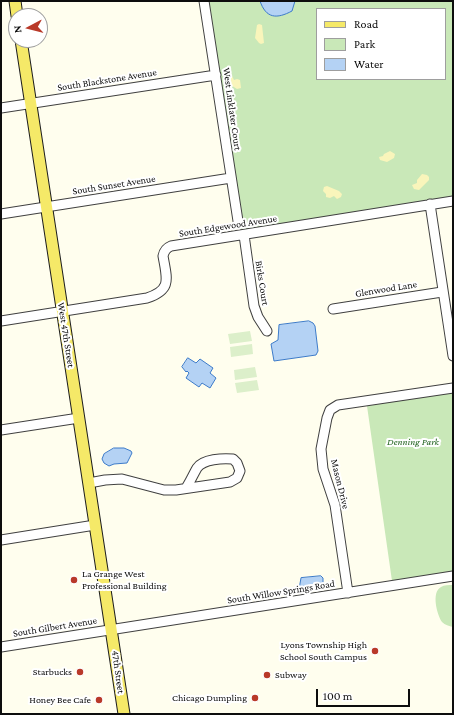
<!DOCTYPE html>
<style>
body{margin:0}
#map{position:relative;width:454px;height:715px;overflow:hidden;background:#fffeee;font-family:"Crimson Pro",serif}
canvas{display:block}
.frame{position:absolute;inset:0;border:2px solid #0d0d0d;pointer-events:none}
.legend{position:absolute;left:316px;top:8px;width:130px;height:72px;box-sizing:border-box;background:#fff;border:1px solid #9e9e9e;margin:0;padding:5px 7px;list-style:none;font-size:12px;color:#0d0d0d}
.legend li{display:flex;align-items:center;gap:8px;height:20px}
.legend b{width:20px;border:1px solid #9e9e9e}
.north{position:absolute;left:8px;top:8px;width:40px;height:40px;box-sizing:border-box;background:#fff;border:1px solid #9e9e9e;border-radius:50%;rotate:263deg;font-size:11px;font-weight:700;line-height:16px;text-align:center;color:#0d0d0d}
.north::after{content:'';display:block;margin:auto;width:14px;height:18px;background:#b93929;clip-path:polygon(50% 0,100% 100%,50% 72%,0 100%)}
.scale{position:absolute;left:316px;top:689px;width:94px;height:18px;box-sizing:border-box;border:2px solid #0d0d0d;border-top:0;padding-left:5px;font-size:12px;line-height:14px;white-space:nowrap;color:#0d0d0d;-webkit-text-stroke:3px #fff;paint-order:stroke}
</style>
<div id="map">
<canvas width="454" height="715"></canvas>
<div class="frame"></div>
<ul class="legend">
<li><b style="height:5px;background:#f5e968"></b>Road</li>
<li><b style="height:11px;background:#c9e8b8"></b>Park</li>
<li><b style="height:11px;background:#b4d2f4"></b>Water</li>
</ul>
<div class="north">N</div>
<div class="scale">100 m</div>
</div>
<script>
const context = document.querySelector('canvas').getContext('2d');
context.lineJoin = 'round';
function paint(path, color) { context.fillStyle = color; context.fill(path, 'evenodd'); }
function stroke(path, color, width, dash) { context.strokeStyle = color; context.lineWidth = width; context.lineCap = dash ? 'butt' : 'round'; context.setLineDash(dash || []); context.stroke(path); }
function write(font, color, halo, rows, align = 'center') {
  context.font = font + ' "Crimson Pro",serif'; context.lineWidth = 4; context.setLineDash([]); context.textBaseline = 'middle'; context.strokeStyle = halo; context.fillStyle = color; for (const [text, x, y, turn = 0] of rows) {
    context.save(); context.translate(x, y); context.rotate((+turn || 0) * Math.PI / 180); context.textAlign = isNaN(turn) ? turn : align; if (halo) context.strokeText(text, 0, 0); context.fillText(text, 0, 0); context.restore();
  }
}
paint(new Path2D(`
 M207 1H453V196L241 230ZM317 9H445V79H317Z
 M453 392V571L392 581 367 406Z
 M453 585V627C449 626 445 625 442 622 437 615 431 592 441 587 444 585 449 585 453 585Z`), '#c9e8b8');
paint(new Path2D(`
 M259 24 262 25 264 43 261 44 259 43 255 38 257 25Z
 M229 75 232 76 234 80 237 79 240 80 241 88 237 89 229 84 227 78Z
 M390 151 395 154 394 158 387 162 380 160 379 157 383 156 384 154Z
 M422 174 427 175 429 177V180L419 190 414 189 412 185 417 183V180Z
 M327 186 339 191 342 194 341 197 337 199 334 196 330 198 326 197V194L323 191 324 187Z`), '#f9f5bb');
paint(new Path2D(`
 M250 331 252 341 230 344 228 334Z
 M252 344 253 354 231 357 230 347Z
 M255 367 257 377 235 380 234 370Z
 M257 380 259 390 237 393 235 383Z`), '#dcefca');
const water = new Path2D(`
 M260 1H295L292 11C277 19 266 19 260 1Z
 M309 321 313 323 315 326 318 351 316 355 274 361 271 344 278 340 279 325Z
 M188 358 196 363 200 359 213 368 210 373 216 378 210 388 202 383 199 387 186 378 189 373 187 371 186 372 182 367Z
 M114 448H124L131 451 132 453 127 463 114 464 109 466 104 463 102 459 104 454Z
 M321 576 323 578V584L321 586 299 589 301 578Z`);
paint(water, '#b4d2f4');
stroke(water, '#3d7bc9', 1);
const minor = new Path2D(`
 M204 1 238 221
 M1 108 216 75
 M430 204 453 356
 M1 214 231 178
 M244 235 254 306 258 317 267 331
 M333 309 442 292
 M1 321 147 298C172 290 167 279 163 256 164 251 166 248 171 246L453 201
 M1 430 79 418
 M89 483 105 480 122 479 164 490H176L230 482 237 478 240 471 237 463 233 459C223 458 203 459 197 468 193 475 190 482 186 488
 M1 540 95 525
 M348 593 335 505 323 469 321 449 327 418 330 410 338 405 453 388
 M1 647 453 576`);
const major = new Path2D(`
 M15 1 17 16
 M21 40 124 714`);
stroke(minor, '#404040', 11);
stroke(major, '#1e1e1e', 13);
stroke(minor, '#fff', 9);
stroke(major, '#f5e968', 11);
for (const [x, y, r, color] of [
 [74,580,4,"#b93929"],
 [375,651,4,"#b93929"],
 [80,672,4,"#b93929"],
 [267,675,4,"#b93929"],
 [255,698,4,"#b93929"],
 [99,700,4,"#b93929"]
]) { const dot = new Path2D(); dot.arc(x, y, r, 0, 2 * Math.PI); context.fillStyle = color; context.fill(dot); stroke(dot, '#fff', 1.5); }
write('10px', '#0d0d0d', '#fff', [
 ["South Blackstone Avenue",107,80,-9],
 ["West Linklater Court",232,109,82],
 ["South Sunset Avenue",114,185,-9],
 ["South Edgewood Avenue",228,226,-9],
 ["Birks Court",262,283,81],
 ["Glenwood Lane",386,289,-9],
 ["West 47th Street",66,335,81],
 ["Mason Drive",340,484,76],
 ["South Willow Springs Road",281,592,-9],
 ["South Gilbert Avenue",55,627,-9],
 ["47th Street",118,672,82]
]);
write('italic 10px', '#22631f', '#fff', [
 ["Denning Park",413,442]
]);
write('10px', '#0d0d0d', '#fff', [
 ["La Grange West",82,574,"left"],
 ["Professional Building",82,586,"left"],
 ["Lyons Township High",367,645],
 ["School South Campus",367,657],
 ["Starbucks",72,672],
 ["Subway",275,675,"left"],
 ["Chicago Dumpling",247,698],
 ["Honey Bee Cafe",91,700]
], 'right');
</script>
